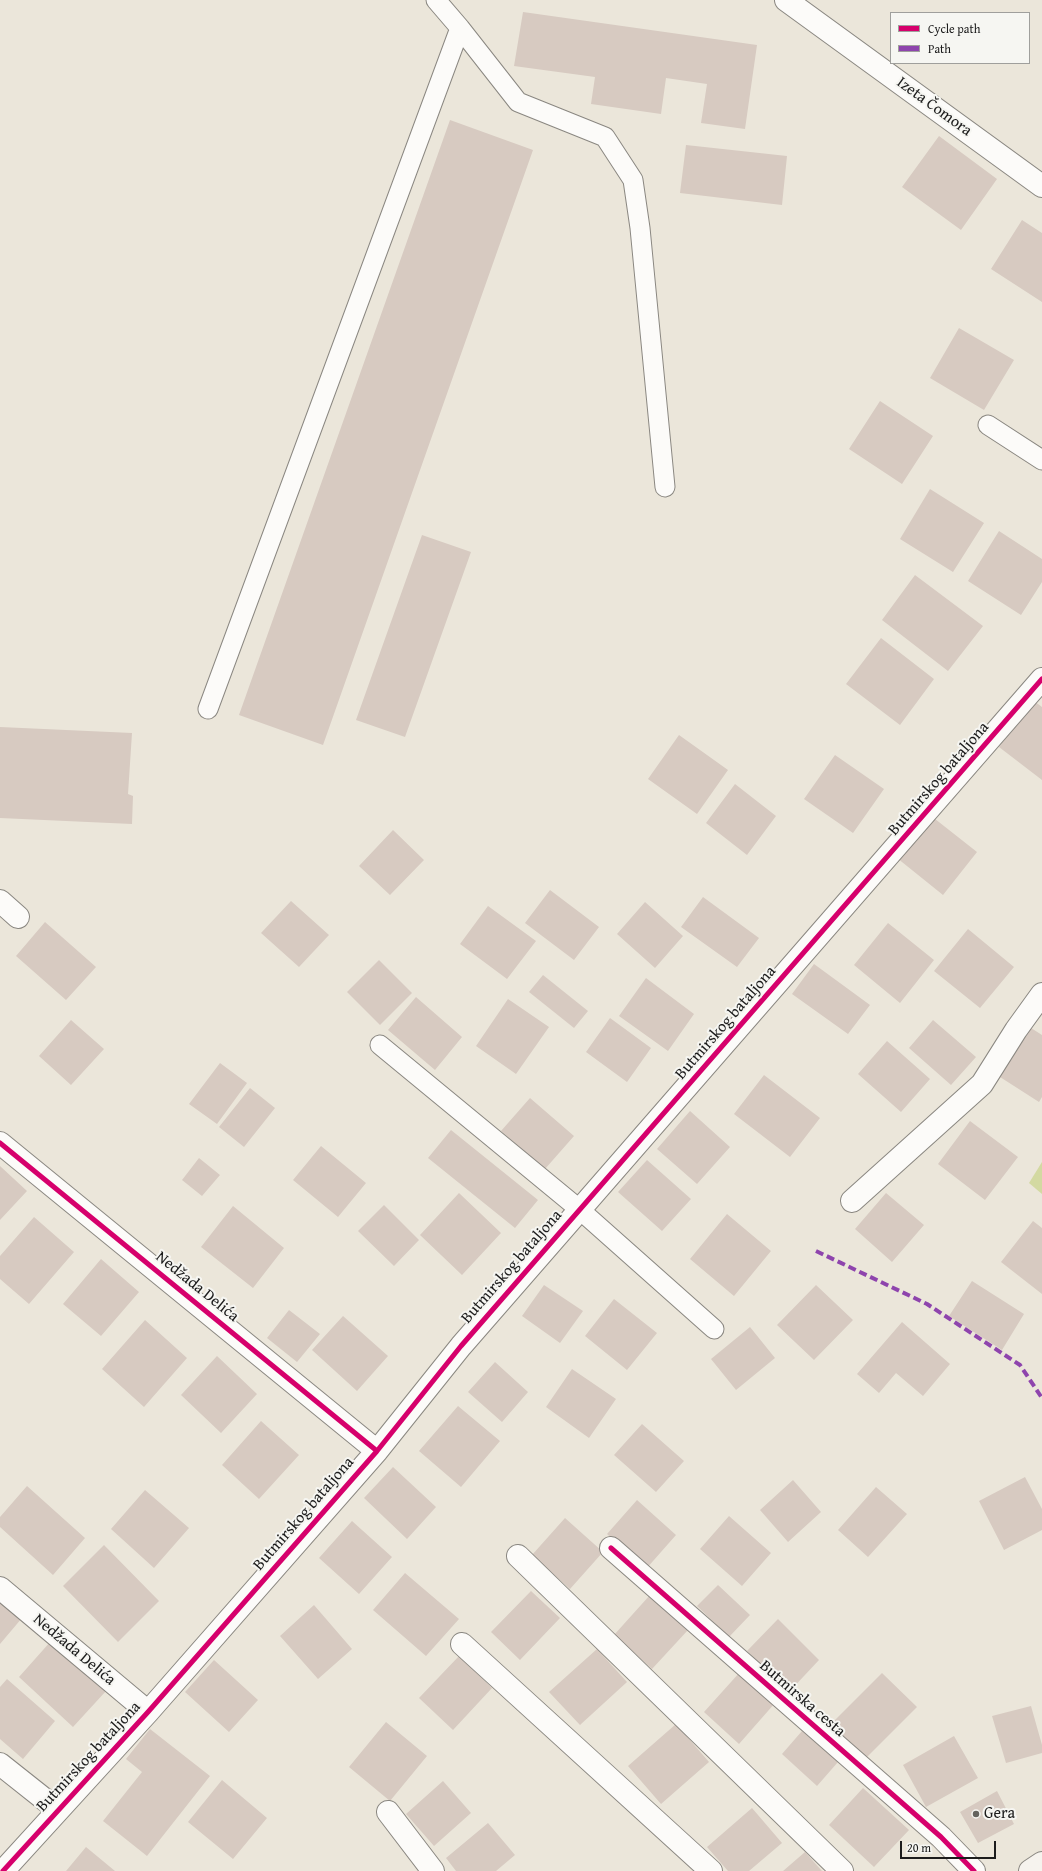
<!DOCTYPE html>
<meta charset="utf-8">
<style>
body{margin:0}
#map{position:relative;width:1042px;height:1871px;overflow:hidden;background:#ebe6da;font-family:"Gentium Book Plus",serif}
canvas{display:block}
.legend{position:absolute;left:890px;top:12px;width:140px;height:52px;box-sizing:border-box;background:#f6f6f2;border:1px solid #9f9f9c;margin:0;padding:5px 7px;list-style:none;font-size:12px;color:#1c1c1c}
.legend li{display:flex;align-items:center;gap:8px;height:20px}
.legend b{width:20px;border:1px solid #9f9f9c}
.scale{position:absolute;left:900px;top:1841px;width:96px;height:18px;box-sizing:border-box;border:2px solid #1c1c1c;border-top:0;padding-left:5px;font-size:12px;line-height:14px;white-space:nowrap;color:#1c1c1c;-webkit-text-stroke:3px #f6f6f2;paint-order:stroke}
</style>
<div id="map">
<canvas width="1042" height="1871"></canvas>
<ul class="legend">
<li><b style="height:5px;background:#d6006c"></b>Cycle path</li>
<li><b style="height:5px;background:#8e44ad"></b>Path</li>
</ul>
<div class="scale">20 m</div>
</div>
<script>
const context = document.querySelector('canvas').getContext('2d');
context.lineJoin = 'round';
function paint(path, color) { context.fillStyle = color; context.fill(path, 'evenodd'); }
function stroke(path, color, width, dash) { context.strokeStyle = color; context.lineWidth = width; context.lineCap = dash ? 'butt' : 'round'; context.setLineDash(dash || []); context.stroke(path); }
function write(font, color, halo, rows, align = 'center') {
  context.font = font + ' "Gentium Book Plus",serif'; context.lineWidth = 4; context.setLineDash([]); context.textBaseline = 'middle'; context.strokeStyle = halo; context.fillStyle = color; for (const [text, x, y, turn = 0] of rows) {
    context.save(); context.translate(x, y); context.rotate((+turn || 0) * Math.PI / 180); context.textAlign = isNaN(turn) ? turn : align; if (halo) context.strokeText(text, 0, 0); context.fillText(text, 0, 0); context.restore();
  }
}
paint(new Path2D(`
 M1042 1162V1194L1029 1183Z`), '#d3d9a1');
paint(new Path2D(`
 M523 12 757 45 745 129 701 123 707 84 666 78 661 114 591 104 595 77 514 66Z
 M450 120 533 150 323 745 239 715Z
 M939 136 997 179 961 230 902 187Z
 M686 145 787 156 782 205 680 193Z
 M1022 220 1042 233V302L991 269Z
 M959 328 1014 360 984 410 930 378Z
 M880 401 933 436 902 484 849 449Z
 M930 489 984 523 953 572 900 539Z
 M999 531 1042 559V582L1021 615 968 581Z
 M422 535 471 552 405 737 356 720Z
 M915 575 983 626 948 671 882 620Z
 M881 638 934 679 900 725 846 684Z
 M1034 701 1042 707V780L999 747Z
 M0 727 132 733 128 794 133 796 132 824 0 818Z
 M679 735 728 770 697 814 648 779Z
 M835 755 884 789 853 833 804 799Z
 M735 784 776 816 747 855 706 823Z
 M930 815 977 852 943 895 897 858Z
 M393 830 424 860 390 895 359 866Z
 M550 890 599 927 574 960 525 923Z
 M703 897 759 938 737 967 681 927Z
 M291 901 329 935 299 967 261 933Z
 M645 902 683 936 655 968 617 934Z
 M488 906 536 941 507 979 460 944Z
 M45 922 96 967 66 1000 16 956Z
 M888 923 934 960 900 1003 854 965Z
 M968 929 1014 967 980 1008 934 971Z
 M379 960 412 993 380 1025 347 992Z
 M814 964 870 1005 848 1034 792 994Z
 M543 975 588 1011 574 1028 529 992Z
 M646 978 694 1014 668 1051 619 1016Z
 M416 997 462 1037 435 1070 388 1030Z
 M508 999 549 1027 516 1074 476 1046Z
 M610 1018 651 1048 627 1082 586 1052Z
 M71 1020 104 1049 71 1085 39 1056Z
 M933 1020 976 1057 951 1085 909 1048Z
 M1031 1028 1042 1035V1097L1039 1102 1000 1077Z
 M887 1041 930 1079 901 1112 858 1074Z
 M220 1063 247 1083 217 1124 189 1104Z
 M764 1075 820 1118 790 1157 734 1114Z
 M250 1088 275 1108 244 1147 219 1127Z
 M530 1098 574 1136 545 1169 501 1131Z
 M690 1111 730 1147 697 1184 657 1149Z
 M970 1121 1018 1157 985 1200 938 1164Z
 M451 1130 538 1200 515 1228 428 1158Z
 M321 1146 366 1183 338 1217 293 1180Z
 M199 1158 220 1175 202 1196 182 1180Z
 M647 1160 691 1199 662 1231 618 1192Z
 M0 1166 27 1191 0 1220Z
 M459 1193 501 1233 462 1275 420 1235Z
 M886 1193 924 1225 892 1262 855 1229Z
 M384 1205 419 1240 394 1266 358 1231Z
 M233 1206 284 1248 253 1288 201 1247Z
 M727 1214 771 1251 734 1296 690 1259Z
 M34 1217 74 1252 29 1304 0 1279V1256Z
 M1033 1221 1042 1228V1294L1001 1262Z
 M101 1259 139 1292 101 1336 63 1304Z
 M972 1281 1024 1314 1002 1350 949 1316Z
 M544 1285 583 1311 560 1343 522 1316Z
 M816 1285 853 1320 814 1360 777 1325Z
 M614 1299 657 1333 627 1370 585 1336Z
 M289 1310 320 1334 297 1362 267 1338Z
 M343 1316 388 1356 357 1391 312 1350Z
 M145 1320 187 1358 144 1407 102 1369Z
 M902 1322 950 1364 923 1396 896 1373 879 1393 857 1374Z
 M750 1327 775 1358 736 1390 711 1359Z
 M217 1356 257 1394 221 1433 181 1395Z
 M495 1362 528 1392 502 1422 468 1392Z
 M572 1369 616 1399 589 1438 546 1407Z
 M458 1406 500 1441 461 1487 419 1451Z
 M261 1421 299 1455 259 1499 222 1465Z
 M642 1424 684 1461 656 1492 614 1455Z
 M393 1467 436 1507 407 1539 364 1498Z
 M1025 1477 1042 1509V1530L1004 1550 979 1501Z
 M793 1480 821 1512 788 1542 760 1510Z
 M27 1486 85 1538 53 1575 0 1527V1517Z
 M876 1487 907 1514 868 1557 838 1530Z
 M145 1490 189 1528 154 1568 111 1529Z
 M637 1500 676 1535 646 1569 607 1534Z
 M729 1516 771 1553 742 1586 700 1549Z
 M565 1518 603 1552 570 1589 532 1555Z
 M352 1521 392 1557 359 1594 319 1558Z
 M104 1545 159 1601 118 1642 63 1586Z
 M405 1573 459 1619 426 1656 373 1610Z
 M718 1585 750 1615 729 1637 697 1606Z
 M531 1591 560 1618 520 1660 491 1632Z
 M650 1595 688 1630 652 1669 614 1635Z
 M0 1600 22 1618 0 1644Z
 M314 1605 352 1649 318 1679 280 1636Z
 M778 1619 819 1660 789 1692 747 1651Z
 M51 1641 106 1691 73 1727 19 1677Z
 M597 1649 627 1682 580 1725 549 1692Z
 M459 1656 492 1688 453 1730 419 1698Z
 M214 1660 258 1700 229 1732 185 1692Z
 M740 1672 775 1703 739 1744 704 1712Z
 M882 1673 917 1707 866 1758 831 1724Z
 M7 1679 55 1721 23 1759 0 1739V1687Z
 M1031 1706 1042 1745V1753L1006 1763 992 1716Z
 M386 1722 427 1756 390 1801 349 1767Z
 M676 1724 709 1762 661 1804 628 1766Z
 M150 1729 210 1776 147 1856 103 1821 142 1772 126 1759Z
 M802 1731 838 1762 817 1786 782 1754Z
 M954 1736 978 1778 926 1807 903 1765Z
 M222 1780 267 1818 233 1859 188 1822Z
 M443 1781 471 1813 434 1846 406 1814Z
 M863 1788 909 1830 874 1867 829 1825Z
 M997 1791 1014 1824 978 1843 960 1812Z
 M752 1808 782 1843 749 1871H728L707 1847Z
 M488 1823 515 1855 496 1871H456L446 1858Z
 M86 1847 115 1871H66Z
 M805 1852 822 1871H783Z`), '#d7cac1');
const lane = new Path2D(`
 M436 0 460 28 518 102 605 137 633 180 640 228 665 487
 M988 425 1042 460
 M208 709 460 28
 M380 1045 579 1209 714 1329`);
const street = new Path2D(`
 M786 0 1042 186
 M0 901 18 917
 M0 1143 377 1451
 M852 1201 982 1084 1016 1030 1042 994
 M611 1548 941 1837 974 1871
 M518 1556 842 1871
 M0 1588 148 1712
 M462 1644 711 1871
 M0 1764 58 1810
 M388 1812 433 1871
 M3 1871 148 1712 377 1451 461 1346 1042 679`);
const secondary = new Path2D(`
 M1030 1871 1042 1863`);
stroke(lane, '#8a8781', 21);
stroke(street, '#8a8781', 24);
stroke(secondary, '#8a8781', 24);
stroke(lane, '#fcfbf9', 19);
stroke(street, '#fcfbf9', 22);
stroke(secondary, '#f6f3ee', 22);
stroke(new Path2D(`
 M816 1251 927 1304 1020 1365 1042 1398`), '#8e44ad', 4, [8, 4]);
stroke(new Path2D(`
 M0 1143 377 1451
 M611 1548 941 1837 974 1871
 M3 1871 148 1712 377 1451 461 1346 1042 679`), '#d6006c', 5);
for (const [x, y, r, color] of [
 [976,1814,4,"#64635e"]
]) { const dot = new Path2D(); dot.arc(x, y, r, 0, 2 * Math.PI); context.fillStyle = color; context.fill(dot); stroke(dot, '#f6f6f2', 1.5); }
write('16px', '#1c1c1c', '#f6f6f2', [
 ["Izeta Čomora",934,107,36],
 ["Butmirskog bataljona",939,779,-49],
 ["Butmirskog bataljona",726,1023,-49],
 ["Butmirskog bataljona",512,1267,-49],
 ["Nedžada Delića",197,1287,39],
 ["Butmirskog bataljona",304,1514,-49],
 ["Nedžada Delića",74,1650,40],
 ["Butmirska cesta",802,1699,41],
 ["Butmirskog bataljona",89,1757,-47]
]);
write('16px', '#1c1c1c', '#f6f6f2', [
 ["Gera",984,1814]
], 'left');
</script>
